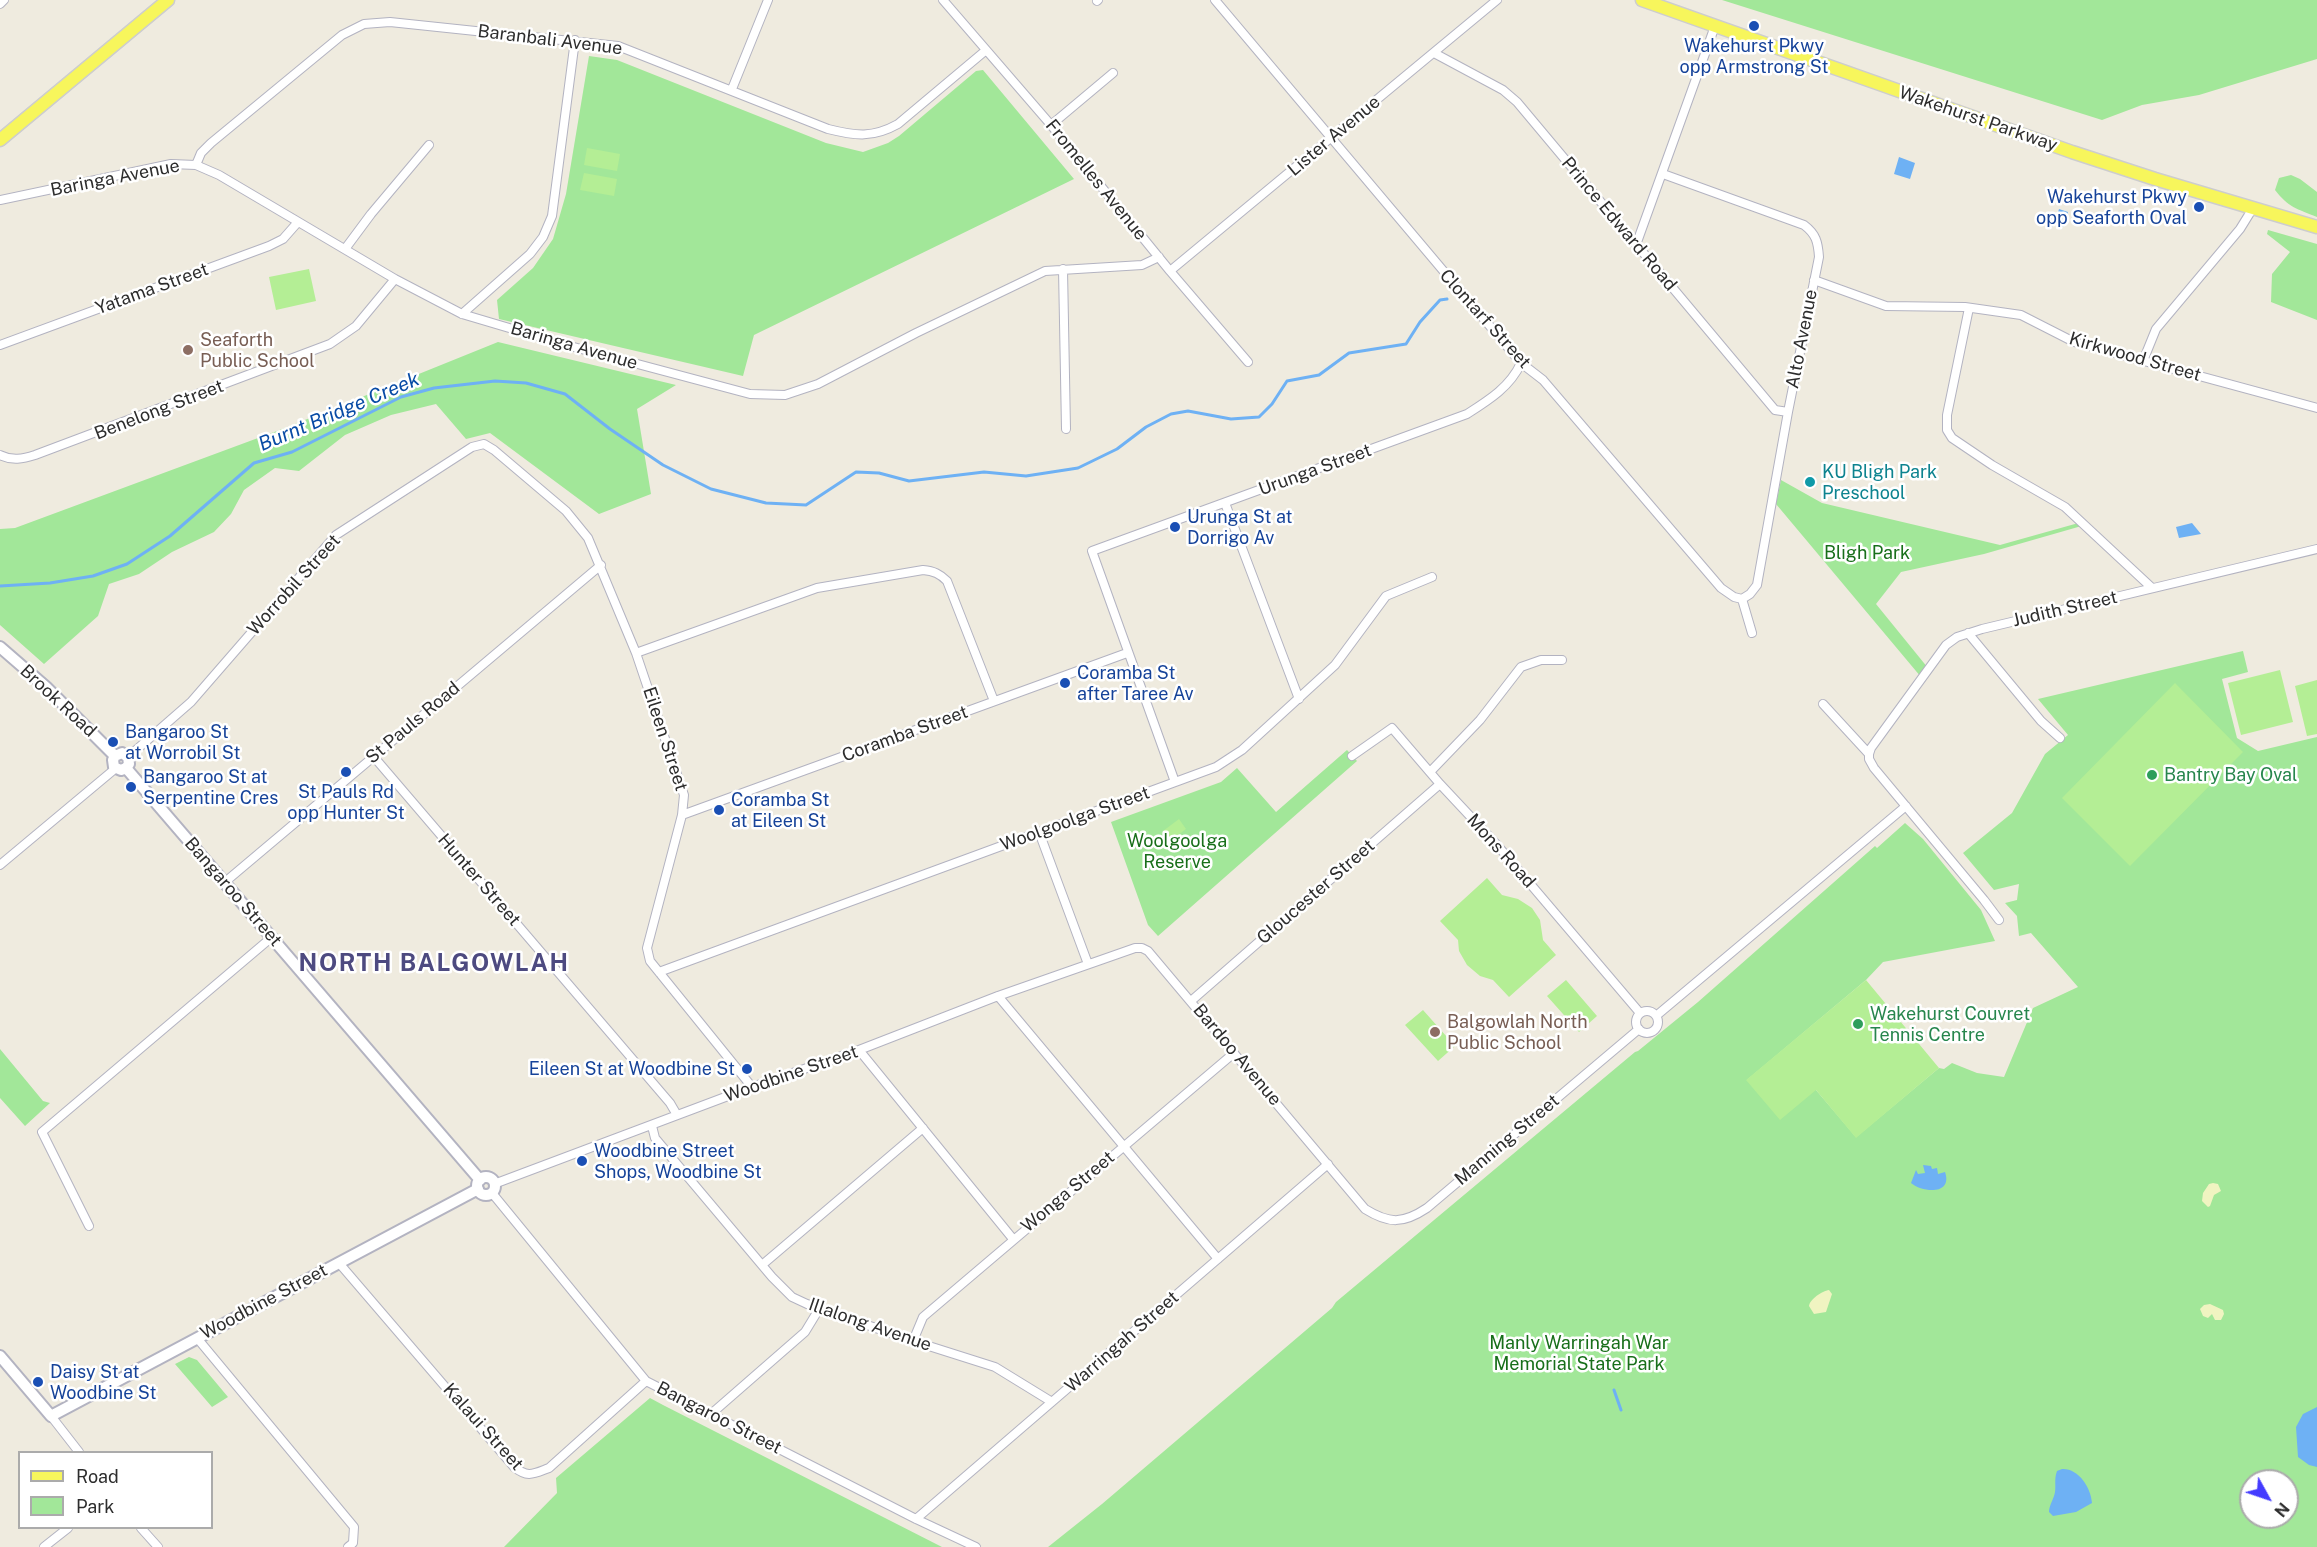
<!DOCTYPE html>
<style>
body{margin:0}
#map{position:relative;width:2317px;height:1547px;overflow:hidden;background:#efebdf;font-family:"Public Sans",sans-serif}
canvas{display:block}
.legend{position:absolute;left:18px;top:1451px;width:195px;height:78px;box-sizing:border-box;background:#fff;border:2px solid #ababab;margin:0;padding:8px 10px;list-style:none;font-size:18px;color:#2d2d2d}
.legend li{display:flex;align-items:center;gap:12px;height:30px}
.legend b{width:30px;border:2px solid #ababab}
.north{position:absolute;left:2239px;top:1469px;width:60px;height:60px;box-sizing:border-box;background:#fff;border:2px solid #ababab;border-radius:50%;rotate:130deg;font-size:16px;font-weight:700;line-height:24px;text-align:center;color:#2d2d2d}
.north::after{content:'';display:block;margin:auto;width:21px;height:27px;background:#443bff;clip-path:polygon(50% 0,100% 100%,50% 72%,0 100%)}
</style>
<div id="map">
<canvas width="2317" height="1547"></canvas>
<ul class="legend">
<li><b style="height:8px;background:#f7f65c"></b>Road</li>
<li><b style="height:16px;background:#a2e799"></b>Park</li>
</ul>
<div class="north">N</div>
</div>
<script>
const context = document.querySelector('canvas').getContext('2d');
context.lineJoin = 'round';
function paint(path, color) { context.fillStyle = color; context.fill(path, 'evenodd'); }
function stroke(path, color, width, dash) { context.strokeStyle = color; context.lineWidth = width; context.lineCap = dash ? 'butt' : 'round'; context.setLineDash(dash || []); context.stroke(path); }
function write(font, color, halo, rows, align = 'center') {
  context.font = font + ' "Public Sans",sans-serif'; context.lineWidth = 5; context.setLineDash([]); context.textBaseline = 'middle'; context.strokeStyle = halo; context.fillStyle = color; for (const [text, x, y, turn = 0] of rows) {
    context.save(); context.translate(x, y); context.rotate((+turn || 0) * Math.PI / 180); context.textAlign = isNaN(turn) ? turn : align; if (halo) context.strokeText(text, 0, 0); context.fillText(text, 0, 0); context.restore();
  }
}
paint(new Path2D(`
 M1722 0H2317V59L2199 95 2142 105 2102 120Z
 M589 56 617 60 826 143 863 152 888 143 899 136 976 71 983 70 1074 179 754 335 743 376 499 319 497 300 533 268 553 239 566 194Z
 M2291 175 2300 179 2317 192V217C2297 209 2288 207 2275 190L2279 178Z
 M2268 230 2317 244V320L2271 302 2272 274 2290 252 2267 234Z
 M498 342 676 385 637 409 651 494 599 514 490 433 466 439 436 404 391 415 345 435 299 471 275 468 244 490 231 514 214 532 172 552 139 574 109 584 98 616 44 664 0 625V529L15 528 285 428Z
 M1781 480 1822 503 2000 545 2082 522 2085 525 1984 554 1901 572 1876 604 1928 668 1921 677 1776 504Z
 M2243 651 2248 672 2222 679 2237 738 2258 751 2317 737V1547H1048L1102 1504 1332 1308 1336 1302 1635 1052 1638 1051 1698 1002 1875 846 1877 848 1905 823 1923 839 1981 910 1995 941 1883 962 1866 980 1747 1080 1816 1090 1856 1137 1939 1068 1944 1069 1952 1063 1977 1073 2004 1077 2033 1008 2078 987 2031 933 2019 936 2017 916 2005 903 2017 900 2019 884 1994 890 1963 853 2012 813 2045 754 2068 735 2038 699ZM2251 1481H2287V1517H2251Z
 M1347 750 1357 761 1158 936 1148 925 1111 822 1221 782 1237 768 1276 812Z
 M0 1049 43 1101 50 1103 25 1126 0 1098Z
 M189 1357 197 1360 228 1397 212 1407 175 1364Z
 M650 1398 663 1405 942 1547H504L557 1493 556 1478Z`), '#a2e799');
paint(new Path2D(`
 M2213 1183 2218 1184 2221 1191 2214 1195 2210 1206 2208 1207 2202 1201 2203 1193 2209 1184Z
 M1829 1290 1832 1294 1826 1312 1814 1314 1809 1306C1810 1299 1822 1291 1829 1290Z
 M2210 1304 2223 1310 2224 1314 2221 1320H2215L2212 1314 2208 1318 2203 1316 2200 1309 2204 1305Z`), '#f0f4c1');
paint(new Path2D(`
 M587 148 620 154 617 171 584 165Z
 M584 173 617 179 614 196 580 190Z
 M309 269 316 301 276 310 269 277Z
 M2280 670 2293 722 2241 735 2228 683Z
 M2317 680V734L2307 736 2295 686Z
 M2175 683 2243 752 2130 866 2062 798Z
 M1179 819 1186 829 1170 841 1163 831Z
 M1487 878 1502 895 1518 899 1532 908 1540 920 1543 940 1556 955 1509 997 1493 980 1480 976 1467 965 1459 951 1458 940 1440 921Z
 M1566 980 1597 1016 1579 1032 1547 996Z
 M1866 980 1939 1068 1856 1138 1816 1090 1780 1120 1746 1080Z
 M1423 1010 1455 1046 1438 1061 1405 1025Z`), '#b4ee95');
paint(new Path2D(`
 M1899 157 1915 163 1910 179 1894 174Z
 M2059 209 2068 212 2063 227 2054 224 2052 227 2043 223 2046 216 2056 219Z
 M2192 523 2201 534 2179 538 2176 527Z
 M1923 1165 1931 1166 1932 1169 1937 1168 1938 1174 1945 1172C1953 1195 1923 1193 1911 1183L1916 1170 1918 1174 1925 1173Z
 M2317 1407V1467L2309 1465 2298 1457 2296 1427 2303 1414Z
 M2062 1469C2078 1468 2091 1487 2092 1503L2076 1512 2053 1516 2049 1512C2049 1505 2054 1499 2055 1492 2056 1485 2054 1479 2057 1471Z`), '#6eb1f4');
stroke(new Path2D(`
 M0 586 50 583 93 576 127 564 170 536 254 463 292 452 401 397 434 388 495 381 526 383 565 394 610 429 663 465 711 489 766 503 806 505 856 472 879 473 909 481 984 472 1026 476 1078 468 1117 449 1146 427 1171 414 1188 411 1231 419 1259 417 1272 404 1287 381 1319 375 1349 353 1406 344 1420 322 1440 300 1447 299
 M1614 1390 1621 1410`), '#6eb1f4', 3);
const street = new Path2D(`
 M943 0 1051 125 1170 271 1248 362
 M1215 0 1521 363 1543 380 1721 588 1734 597 1742 599
 M1097 1 1098 0
 M0 4 4 0
 M1434 53 1503 90 1517 102 1775 410 1788 412
 M732 89 768 0
 M1051 125 1113 73
 M196 165 201 153 211 143 342 35 364 24 390 22 618 46 828 129C856 136 873 138 898 124L985 51
 M1663 174 1804 225C1816 234 1818 242 1819 257L1788 412 1757 585 1750 594 1742 599
 M0 200 171 164 196 165 219 175 395 279 462 314 570 346 750 394 785 395 818 384 916 333 1045 271 1142 265 1159 257
 M1636 245 1715 26
 M345 249 371 214 429 145
 M1063 269 1066 429
 M1170 271 1497 0
 M1814 280 1886 306 1965 307 2021 315 2074 342 2317 408
 M1969 308 1947 415V430L1952 438 1992 465 2065 507 2152 588
 M462 314 530 254 543 237 552 216 575 40
 M0 345 269 246 283 239 298 222
 M2143 361 2156 329 2240 229 2253 208
 M0 455C12 461 23 459 35 455L330 344 356 326 395 279
 M1225 503 1299 699
 M1742 599 1752 633
 M1968 633 2041 721 2060 738
 M636 653 817 588 923 570C934 571 940 574 947 581L994 701
 M1823 704 1869 754V759L1874 768 1984 900 1999 920
 M1869 754 1871 748 1946 645 1957 637 1982 629 2317 549
 M1352 756 1392 728 1440 784 1498 846 1640 1013
 M128 757 191 702 336 535 472 447 484 444 494 450 566 511 588 538 636 653 684 795 682 815 647 948 650 961 752 1087
 M374 757 670 1103 677 1115
 M1430 772 1480 720 1521 667 1541 660H1562
 M1175 782 1092 551 1467 414C1489 400 1510 387 1521 363
 M682 815 1127 653
 M1039 832 1088 964
 M0 865 116 768
 M225 882 601 565
 M659 972 1216 767 1242 750 1335 665 1386 596 1432 577
 M998 996 1218 1259
 M1191 1001 1440 784
 M1636 1022a11 11 0 1 1 22 0a11 11 0 1 1-22 0Z
 M1656 1016 1906 806
 M859 1050 1013 1239
 M652 1126 655 1138 772 1277 792 1297 807 1304 913 1341 995 1367 1052 1402
 M494 1184 752 1087 859 1050 998 996 1135 948H1142L1148 951 1365 1209C1389 1224 1403 1224 1427 1208L1639 1029
 M492 1193 646 1381 916 1519 976 1547
 M89 1226 42 1132 272 937
 M339 1263 514 1467C528 1478 533 1474 549 1468L646 1381
 M762 1265 923 1128
 M197 1338 354 1527 353 1543 348 1547
 M913 1341 923 1317 1234 1053
 M711 1414 805 1332 819 1309
 M51 1416 79 1452
 M916 1519 1328 1164
 M141 1528 158 1547
 M44 1547 68 1528`);
const secondary = new Path2D(`
 M0 647 46 687 115 756
 M115 756 122 753 128 757 129 764 126 768
 M115 756 113 760 114 767 121 770 126 768
 M126 768 480 1180
 M477 1186a9 9 0 1 1 18 0a9 9 0 1 1-18 0Z
 M0 1356 51 1416 478 1189`);
const primary = new Path2D(`
 M1642 0 2072 152 2155 179 2317 227
 M0 140 168 0`);
stroke(street, '#b3b3c1', 10);
stroke(secondary, '#b3b3c1', 14);
stroke(primary, '#cdcdcd', 15);
stroke(street, '#fff', 8);
stroke(secondary, '#fff', 10);
stroke(primary, '#f7f65c', 12);
for (const [x, y, r, color] of [
 [1754,26,6,"#1a4fb4"],
 [2199,207,6,"#1a4fb4"],
 [188,350,6,"#8d6e63"],
 [1810,482,6,"#0f9aa8"],
 [1175,527,6,"#1a4fb4"],
 [1065,683,6,"#1a4fb4"],
 [113,742,6,"#1a4fb4"],
 [346,772,6,"#1a4fb4"],
 [2152,775,6,"#2e9e5b"],
 [131,787,6,"#1a4fb4"],
 [719,810,6,"#1a4fb4"],
 [1858,1024,6,"#2e9e5b"],
 [1435,1032,6,"#8d6e63"],
 [747,1069,6,"#1a4fb4"],
 [582,1161,6,"#1a4fb4"],
 [38,1382,6,"#1a4fb4"]
]) { const dot = new Path2D(); dot.arc(x, y, r, 0, 2 * Math.PI); context.fillStyle = color; context.fill(dot); stroke(dot, '#fff', 2); }
write('18px', '#2d2d2d', '#fff', [
 ["Baranbali Avenue",550,40,7],
 ["Wakehurst Parkway",1978,119,19],
 ["Lister Avenue",1334,136,-40],
 ["Baringa Avenue",115,178,-11],
 ["Fromelles Avenue",1096,180,51],
 ["Prince Edward Road",1619,224,50],
 ["Yatama Street",152,289,-20],
 ["Clontarf Street",1485,319,48],
 ["Alto Avenue",1802,339,-79],
 ["Baringa Avenue",574,346,16],
 ["Kirkwood Street",2135,357,16],
 ["Benelong Street",159,410,-21],
 ["Urunga Street",1315,470,-20],
 ["Worrobil Street",294,585,-48],
 ["Judith Street",2065,609,-13],
 ["Brook Road",58,701,43],
 ["St Pauls Road",413,723,-40],
 ["Coramba Street",905,734,-20],
 ["Eileen Street",665,739,72],
 ["Woolgoolga Street",1075,819,-20],
 ["Mons Road",1501,851,48],
 ["Hunter Street",479,880,49],
 ["Bangaroo Street",233,892,49],
 ["Gloucester Street",1316,892,-41],
 ["Bardoo Avenue",1237,1055,50],
 ["Woodbine Street",791,1074,-19],
 ["Manning Street",1507,1140,-40],
 ["Wonga Street",1068,1192,-40],
 ["Woodbine Street",264,1302,-28],
 ["Illalong Avenue",870,1325,19],
 ["Warringah Street",1122,1342,-41],
 ["Bangaroo Street",719,1418,27],
 ["Kalaui Street",483,1427,48]
]);
write('18px', '#164399', '#fff', [
 ["Wakehurst Pkwy",1754,46,"center"],
 ["opp Armstrong St",1754,67,"center"],
 ["Wakehurst Pkwy",2187,197,"right"],
 ["opp Seaforth Oval",2187,218,"right"],
 ["Urunga St at",1187,517],
 ["Dorrigo Av",1187,538],
 ["Coramba St",1077,673],
 ["after Taree Av",1077,694],
 ["Bangaroo St",125,732],
 ["at Worrobil St",125,753],
 ["Bangaroo St at",143,777],
 ["Serpentine Cres",143,798],
 ["St Pauls Rd",346,792,"center"],
 ["opp Hunter St",346,813,"center"],
 ["Coramba St",731,800],
 ["at Eileen St",731,821],
 ["Eileen St at Woodbine St",735,1069,"right"],
 ["Woodbine Street",594,1151],
 ["Shops, Woodbine St",594,1172],
 ["Daisy St at",50,1372],
 ["Woodbine St",50,1393]
], 'left');
write('18px', '#785e54', '#fff', [
 ["Seaforth",200,340],
 ["Public School",200,361],
 ["Balgowlah North",1447,1022],
 ["Public School",1447,1043]
], 'left');
write('18px', '#0d838f', '#fff', [
 ["KU Bligh Park",1822,472],
 ["Preschool",1822,493]
], 'left');
write('18px', '#186f1a', '#fff', [
 ["Bligh Park",1867,553],
 ["Woolgoolga",1177,841],
 ["Reserve",1177,862],
 ["Manly Warringah War",1579,1343],
 ["Memorial State Park",1579,1364]
]);
write('18px', '#27864d', '#fff', [
 ["Bantry Bay Oval",2164,775],
 ["Wakehurst Couvret",1870,1014],
 ["Tennis Centre",1870,1035]
], 'left');
write('italic 20px', '#084ba5', '#fff', [
 ["Burnt Bridge Creek",339,412,-23]
]);
context.letterSpacing = '1.5px';
write('bold 24px', '#4d4a80', '#fff', [
 ["NORTH BALGOWLAH",434,964]
]);
context.letterSpacing = '0px';
</script>
